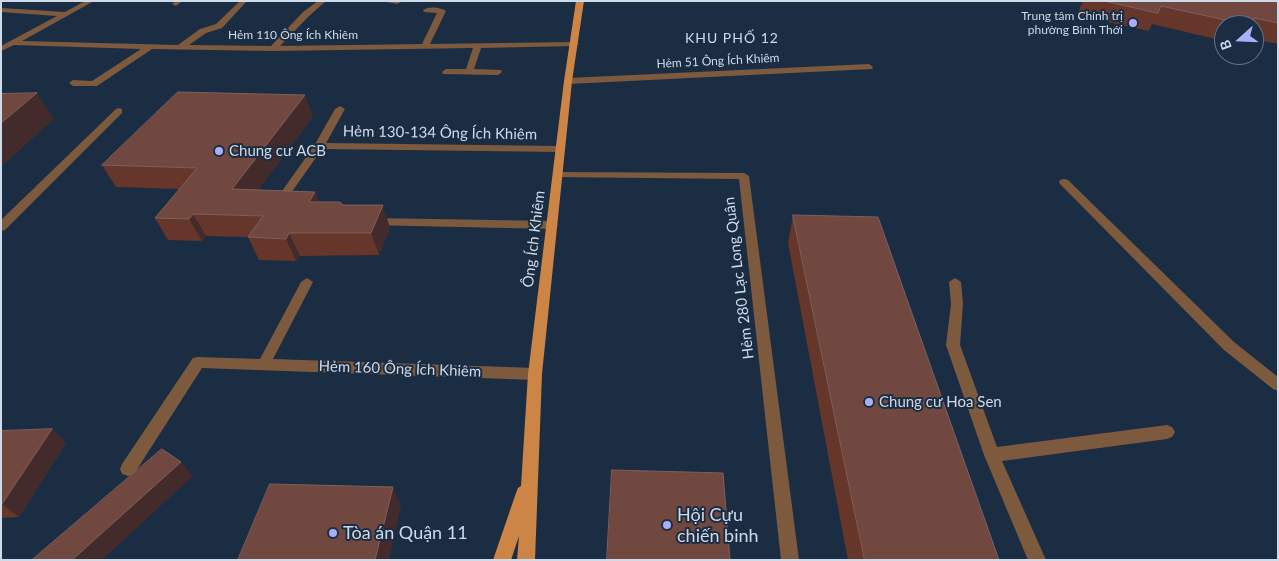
<!DOCTYPE html>
<meta charset="utf-8">
<style>
body{margin:0}
#map{position:relative;width:1279px;height:561px;overflow:hidden;background:#1b2d43;font-family:Lato,sans-serif}
canvas{display:block}
.frame{position:absolute;inset:0;border:2px solid #cfdae9;pointer-events:none}
.north{position:absolute;left:1214px;top:15px;width:50px;height:50px;box-sizing:border-box;background:#1b2d43;border:1px solid #637285;border-radius:50%;rotate:250deg;font-size:14px;font-weight:700;line-height:20px;text-align:center;color:#cfdae9}
.north::after{content:'';display:block;margin:auto;width:18px;height:22px;background:#a8b0fc;clip-path:polygon(50% 0,100% 100%,50% 72%,0 100%)}
</style>
<div id="map">
<canvas width="1279" height="561"></canvas>
<div class="frame"></div>
<div class="north">B</div>
</div>
<script>
const context = document.querySelector('canvas').getContext('2d');
context.lineJoin = 'round';
function paint(path, color) { context.fillStyle = color; context.fill(path, 'evenodd'); }
function stroke(path, color, width, dash) { context.strokeStyle = color; context.lineWidth = width; context.lineCap = dash ? 'butt' : 'round'; context.setLineDash(dash || []); context.stroke(path); }
function write(font, color, halo, rows, align = 'center') {
  context.font = font + ' Lato,sans-serif'; context.lineWidth = 4; context.setLineDash([]); context.textBaseline = 'middle'; context.strokeStyle = halo; context.fillStyle = color; for (const [text, x, y, turn = 0] of rows) {
    context.save(); context.translate(x, y); context.rotate((+turn || 0) * Math.PI / 180); context.textAlign = isNaN(turn) ? turn : align; if (halo) context.strokeText(text, 0, 0); context.fillText(text, 0, 0); context.restore();
  }
}
paint(new Path2D(`
 M85 1H94L22 41 178 45 200 29 216 24 240 1H247L222 28 206 33 189 45 271 46 303 12 318 1H326L309 16 280 46 422 44 437 13 424 12 423 10C428 6 441 7 446 11L430 44 575 42 579 44 575 46 481 48 474 69 501 70 502 72 498 75 443 74 442 72 446 69H466L473 48 273 51 152 49 97 86H73L69 83 73 80 92 81 141 49 14 45 1 51V46L57 16 1 12V8L65 12Z
 M175 1H182L176 6 172 4Z
 M382 1H400L401 2 397 4Z
 M869 64 873 67 872 69 568 84 564 81 568 78Z
 M340 106 345 109 326 143 561 146 566 149 561 152 322 149 291 193H283L282 191 314 146 335 109Z
 M119 108 122 109V113L5 230 1 231V220L116 109Z
 M558 172 744 173 749 176 799 560H781L739 179 554 177 553 175Z
 M1064 179 1068 180 1234 342 1278 377V391L1273 389 1224 350 1060 184 1059 182 1060 180Z
 M372 218 552 221 558 225 552 229 368 225 366 222Z
 M307 278 313 282 273 359 535 368 540 370 542 374 540 378 535 380 202 368 134 474 128 476 122 474 120 469 122 464 193 358 198 357 260 359 301 282Z
 M955 278 961 282 963 304 960 345 997 447 1167 425 1172 427 1175 432 1172 437 1167 439 1002 461 1046 560H1028L984 455 946 345 951 304 949 282Z`), '#7d5a3d');
paint(new Path2D(`
 M576 1H584L572 81 542 374 535 560H517L519 536 511 560H493L516 493 518 488 521 486 528 374 564 81Z`), '#cd8545');
paint(new Path2D(`
 M1083 1H1278V44L1254 39V25H1224V41L1152 24 1149 31 1077 15Z
 M313 116 258 190 315 192 319 202 343 205 390 228 379 255 300 256 296 261 259 260 248 237 206 236 202 241 168 240 155 218 180 189 116 187 102 165Z
 M793 215 999 560H848L788 243Z
 M52 429 66 443 19 517 1 518V431Z`), '#66362a');
paint(new Path2D(`
 M37 93 54 119 1 167V123Z
 M305 95 313 116 243 211 232 189Z
 M315 192 324 214 309 202Z
 M383 205 390 228 379 255 371 233Z
 M193 214 206 236 202 241 189 219Z
 M289 233 300 256 296 261 286 239Z
 M52 429 66 443 19 517 2 504Z
 M181 462 193 476 102 560H72Z
 M393 487 401 506 389 560H375Z`), '#432b2c');
const building = new Path2D(`
 M1105 1H1278V23L1254 18 1253 25H1248L1161 6 1158 13Z
 M178 92 305 95 232 189 315 192 309 202H340L343 205H383L371 233H289L286 239 248 237 263 216 193 214 189 219 155 218 197 168 102 165Z
 M37 93 1 123V94Z
 M793 215 878 217 999 560H865Z
 M52 429 2 504H1V431Z
 M162 449 181 462 72 560H32Z
 M612 470 723 473 730 560H607Z
 M270 484 393 487 375 560H238Z`);
paint(building, '#71483f');
stroke(building, '#805f5a', 1);
for (const [x, y, r, color] of [
 [1133,23,5,"#a8b0fc"],
 [219,151,5,"#a8b0fc"],
 [869,402,5,"#a8b0fc"],
 [667,525,5,"#a8b0fc"],
 [333,533,5,"#a8b0fc"]
]) { const dot = new Path2D(); dot.arc(x, y, r, 0, 2 * Math.PI); context.fillStyle = color; context.fill(dot); stroke(dot, '#1b2d43', 2); }
write('12px', '#cfdae9', '#1b2d43', [
 ["Trung tâm Chính trị",1123,16],
 ["phường Bình Thới",1123,30]
], 'right');
write('12px', '#cfdae9', '#1b2d43', [
 ["Hẻm 110 Ông Ích Khiêm",293,35],
 ["Hẻm 51 Ông Ích Khiêm",718,61,-3]
]);
context.letterSpacing = '1px';
write('14px', '#cfdae9', '#1b2d43', [
 ["KHU PHỐ 12",732,38]
]);
context.letterSpacing = '0px';
write('15px', '#cfdae9', '#1b2d43', [
 ["Hẻm 130-134 Ông Ích Khiêm",440,133,1],
 ["Ông Ích Khiêm",534,239,-83],
 ["Hẻm 280 Lạc Long Quân",739,278,-97],
 ["Hẻm 160 Ông Ích Khiêm",400,369,2]
]);
write('15px', '#cfdae9', '#1b2d43', [
 ["Chung cư ACB",229,151],
 ["Chung cư Hoa Sen",879,402]
], 'left');
write('18px', '#cfdae9', '#1b2d43', [
 ["Hội Cựu",677,515],
 ["chiến binh",677,536],
 ["Tòa án Quận 11",343,533]
], 'left');
</script>
